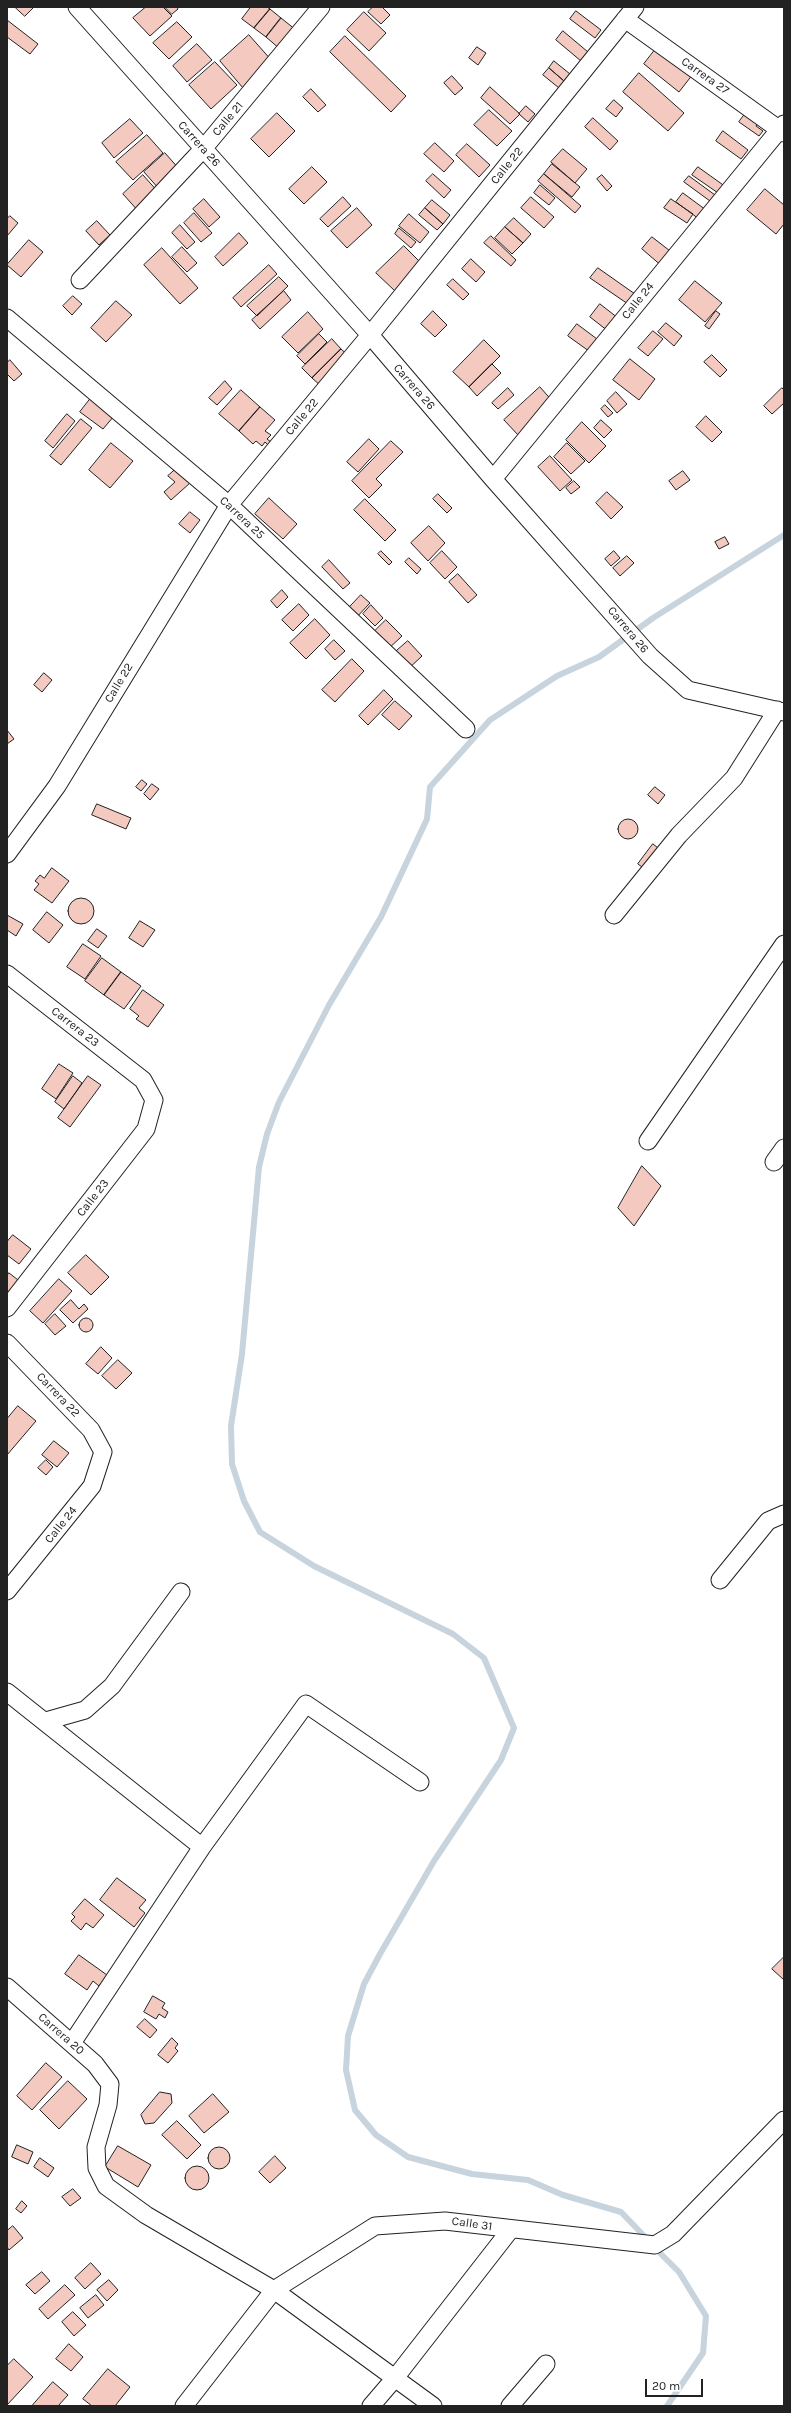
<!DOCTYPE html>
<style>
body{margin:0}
#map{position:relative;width:791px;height:2413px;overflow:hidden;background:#fff;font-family:Karla,sans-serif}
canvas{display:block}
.frame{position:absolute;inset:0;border:8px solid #222;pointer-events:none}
.scale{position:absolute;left:645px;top:2379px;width:58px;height:18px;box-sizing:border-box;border:2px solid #222;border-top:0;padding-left:5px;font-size:12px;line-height:14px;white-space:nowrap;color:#222;-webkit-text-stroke:3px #fff;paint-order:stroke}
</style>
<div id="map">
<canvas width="791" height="2413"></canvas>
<div class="frame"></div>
<div class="scale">20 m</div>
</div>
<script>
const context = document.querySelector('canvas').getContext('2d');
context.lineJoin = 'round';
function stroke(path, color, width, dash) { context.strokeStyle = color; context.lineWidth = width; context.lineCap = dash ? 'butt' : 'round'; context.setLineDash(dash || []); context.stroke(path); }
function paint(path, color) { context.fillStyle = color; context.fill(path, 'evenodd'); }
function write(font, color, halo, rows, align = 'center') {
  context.font = font + ' Karla,sans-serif'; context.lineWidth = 3; context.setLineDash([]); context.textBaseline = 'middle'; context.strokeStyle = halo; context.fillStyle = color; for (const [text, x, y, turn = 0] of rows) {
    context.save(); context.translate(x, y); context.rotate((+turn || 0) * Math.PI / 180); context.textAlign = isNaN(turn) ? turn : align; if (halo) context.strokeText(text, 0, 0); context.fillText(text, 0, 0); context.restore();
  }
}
stroke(new Path2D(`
 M648 2240 621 2212 563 2195 528 2180 472 2174 408 2157 376 2135 355 2110 346 2070 348 2036 364 1984 380 1954 434 1861 501 1760 514 1728 484 1658 453 1634 314 1566 260 1532 244 1501 232 1464 231 1426 242 1354 259 1167 267 1134 279 1102 329 1005 381 917 427 819 430 787 490 720 557 676 599 657 653 618 784 535
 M654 2247 679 2272 706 2316 703 2353 667 2406`), '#c7d3dd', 6);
const building = new Path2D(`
 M15 7H34L25 16Z
 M146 7H163L172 16 150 36 133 18Z
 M165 7H177L178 9 172 14Z
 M251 7H267L270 9 254 28 242 19Z
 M373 7H382L390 15 381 24 368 12Z
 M270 9 281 18 266 37 254 28Z
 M576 11 601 30 595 38 570 19Z
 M364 12 386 33 369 51 347 30Z
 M281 18 296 30 280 49 266 37Z
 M7 20 38 44 30 54 7 37Z
 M177 22 192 37 169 59 153 43Z
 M563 31 588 52 581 61 556 40Z
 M249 35 273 62 243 88 220 61Z
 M345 36 406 96 391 112 330 52Z
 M197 44 212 60 187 82 173 66Z
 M658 46 693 74 679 92 644 64Z
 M477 47 486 53 478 65 469 58Z
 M554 61 570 74 564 81 549 68Z
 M215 62 237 85 211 109 189 85Z
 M549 68 564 81 559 88 543 75Z
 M639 73 684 113 668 131 623 92Z
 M452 76 463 88 455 95 444 83Z
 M490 87 520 114 510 124 481 98Z
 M311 89 326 105 318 112 303 97Z
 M614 100 623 108 616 117 606 109Z
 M526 106 535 114 528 122 519 114Z
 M489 110 512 131 497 146 474 125Z
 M748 110 761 119 756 126 763 131 759 136 739 122Z
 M277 113 295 131 269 157 251 139Z
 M593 118 618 141 610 150 585 127Z
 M130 119 143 133 114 158 102 143Z
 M723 131 748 150 741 159 716 141Z
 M147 135 163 153 133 180 116 162Z
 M435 143 454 161 444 172 424 154Z
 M467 144 490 165 479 177 456 155Z
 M563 149 587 169 575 183 551 162Z
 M165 153 181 171 160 190 144 172Z
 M552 164 580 187 572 197 544 174Z
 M312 167 327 182 304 204 289 189Z
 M698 167 726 187 721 195 692 175Z
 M433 174 451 190 444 198 426 181Z
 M544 174 581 206 575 213 538 181Z
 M143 175 159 193 139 212 123 194Z
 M602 175 612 186 607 191 597 179Z
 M689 176 715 195 710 201 684 182Z
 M540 185 555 198 549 205 534 193Z
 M765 189 784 205V224L776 234 747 210Z
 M683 193 706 210 699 219 676 202Z
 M343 197 351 206 328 227 320 219Z
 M531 197 554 217 544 228 521 208Z
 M204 199 220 217 209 227 193 209Z
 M671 199 693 214 687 223 664 208Z
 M432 200 450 215 443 224 425 208Z
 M357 208 372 225 347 248 331 231Z
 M425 208 443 224 437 230 419 215Z
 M194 213 212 233 201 242 184 223Z
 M409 214 429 232 420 243 399 226Z
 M10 216 18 223 7 236V219Z
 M514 218 531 234 523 243 505 227Z
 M97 221 110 235 99 245 86 231Z
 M180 225 195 242 187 249 172 233Z
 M505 227 523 243 512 254 495 238Z
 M399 228 416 242 411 248 395 234Z
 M239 233 248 243 223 266 215 257Z
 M491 236 516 260 511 266 484 243Z
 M652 237 674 254 663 267 642 249Z
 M29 240 43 252 21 277 7 265Z
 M404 246 422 264 395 291 376 273Z
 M182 247 197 263 187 272 172 257Z
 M162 248 198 288 180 304 144 265Z
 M471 259 485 272 476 282 462 269Z
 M269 265 277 274 241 307 233 298Z
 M598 268 635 294 628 304 590 278Z
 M279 277 288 286 257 316 247 306Z
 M453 279 469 294 463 300 447 285Z
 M695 281 722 303 705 322 679 300Z
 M284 291 291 300 260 329 252 320Z
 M73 296 82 304 72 315 63 306Z
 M116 301 132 315 106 342 91 328Z
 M600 304 618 318 608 331 590 317Z
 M433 311 447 325 435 337 421 324Z
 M716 311 720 314 709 329 705 326Z
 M308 312 323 329 298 353 282 337Z
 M666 323 682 336 674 346 658 332Z
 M577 324 601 342 593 354 568 336Z
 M653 331 663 339 648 356 638 348Z
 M319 334 327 342 305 364 297 356Z
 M332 339 341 349 312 378 302 368Z
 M484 340 500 356 469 387 453 372Z
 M341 349 350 357 321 386 312 378Z
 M712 355 727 370 720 377 704 362Z
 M630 359 655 379 639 400 613 380Z
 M10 360 22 374 14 381 7 374V363Z
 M492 364 501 373 477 396 469 387Z
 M225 381 232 389 217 405 209 398Z
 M540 387 554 403 519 436 504 420Z
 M508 388 514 395 498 409 492 403Z
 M782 388 784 390V403L772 414 764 406Z
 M241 390 260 407 239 431 219 414Z
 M616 392 627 404 617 413 607 401Z
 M91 398 114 416 103 429 80 412Z
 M605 405 613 413 608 417 601 409Z
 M260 407 275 420 265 431 271 435 267 439 271 442 268 445 265 442 262 446 256 441 253 444 239 431Z
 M67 414 75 421 53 448 45 441Z
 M706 416 722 432 712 442 696 427Z
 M81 419 92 428 61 465 50 456Z
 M601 420 612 430 604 438 594 428Z
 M582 422 606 446 589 463 566 440Z
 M369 439 379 449 358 472 347 462Z
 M391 441 403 452 376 479 382 485 369 498 352 481Z
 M111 443 133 461 110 488 89 470Z
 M567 443 585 461 571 474 554 457Z
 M550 456 572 480 560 491 538 467Z
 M177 468 190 483 171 500 164 492 175 482 168 476Z
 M683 471 690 480 676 490 669 481Z
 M574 481 580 487 571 494 566 488Z
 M607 492 623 507 611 519 596 503Z
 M438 494 452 508 447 513 433 499Z
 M269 498 297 524 283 539 255 514Z
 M365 499 396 530 385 541 354 510Z
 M190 512 200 520 190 533 179 524Z
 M429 526 445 543 428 561 411 543Z
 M725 537 729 544 719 549 715 542Z
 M381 551 392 562 389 565 378 554Z
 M442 551 457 567 445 579 430 563Z
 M614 551 620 558 611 566 605 559Z
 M627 556 634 563 620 576 613 568Z
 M409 558 421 569 417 574 405 562Z
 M329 560 350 583 343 589 322 567Z
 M458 574 477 595 468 603 449 582Z
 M282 590 288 597 277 608 271 601Z
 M361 595 370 603 354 620 345 612Z
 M299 604 309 615 293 631 282 620Z
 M371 605 383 618 375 626 363 614Z
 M315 619 330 635 306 659 290 643Z
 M386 620 402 636 386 651 370 636Z
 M334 640 345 651 335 660 325 649Z
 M408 641 422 656 407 670 393 654Z
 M352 659 364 671 335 702 322 690Z
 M44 673 52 680 42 692 34 685Z
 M384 690 393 699 368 725 359 716Z
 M395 701 412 716 399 730 382 715Z
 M7 730 14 739 7 744Z
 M142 780 147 784 141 791 136 787Z
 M152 784 159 789 150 800 144 794Z
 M655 787 665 795 658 804 648 795Z
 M97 804 131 818 126 829 92 815Z
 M618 829a10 10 0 1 1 20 0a10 10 0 1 1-20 0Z
 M653 844 662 851 647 871 638 864Z
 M52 868 69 881 52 903 34 890 39 884 35 881 40 875 44 878Z
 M68 911a13 13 0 1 1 26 0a13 13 0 1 1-26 0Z
 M47 912 63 925 49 943 33 930Z
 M7 915 23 924 16 936 7 930Z
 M140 921 155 930 143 947 129 938Z
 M97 929 107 936 98 948 88 941Z
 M83 944 101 956 85 979 67 967Z
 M102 958 121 972 104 995 85 981Z
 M121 972 141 986 124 1009 104 995Z
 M143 990 164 1005 148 1027 136 1019 139 1016 130 1009Z
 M59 1064 73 1073 56 1099 42 1089Z
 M73 1076 82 1083 64 1109 55 1102Z
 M88 1076 101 1085 70 1127 58 1118Z
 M642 1166 661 1186 634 1226 618 1208Z
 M13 1235 31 1249 19 1264 7 1255V1242Z
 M86 1255 109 1277 91 1295 68 1273Z
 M9 1273 22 1283 7 1302V1276Z
 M59 1279 72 1291 43 1323 30 1311Z
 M71 1300 79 1309 84 1304 88 1309 73 1323 60 1310Z
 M55 1314 66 1326 55 1335 45 1324Z
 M79 1325a7 7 0 1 1 14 0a7 7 0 1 1-14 0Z
 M101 1347 112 1358 98 1374 86 1364Z
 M118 1360 132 1373 116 1389 102 1376Z
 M18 1406 36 1421 7 1455V1419Z
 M54 1441 69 1453 57 1467 42 1455Z
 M46 1460 53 1467 46 1475 38 1468Z
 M117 1878 146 1900 139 1908 145 1913 134 1927 100 1900Z
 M85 1899 104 1915 93 1928 86 1923 81 1930 71 1921 75 1917 72 1914Z
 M79 1955 107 1975 99 1986 93 1981 87 1990 65 1974Z
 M784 1957V1980L772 1969Z
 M153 1996 165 2003 162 2008 168 2012 165 2018 159 2014 156 2019 144 2012Z
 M145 2019 157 2030 150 2038 137 2027Z
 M172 2038 178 2044 175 2048 178 2051 168 2063 158 2055Z
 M46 2063 62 2077 32 2110 17 2096Z
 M68 2081 87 2099 59 2129 40 2110Z
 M160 2092 171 2094 172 2103 154 2123 145 2124 141 2115Z
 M213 2094 229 2112 204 2133 189 2116Z
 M177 2121 201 2145 187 2159 162 2135Z
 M17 2145 33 2152 28 2164 12 2157Z
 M118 2146 151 2165 138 2187 105 2167Z
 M208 2158a11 11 0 1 1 22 0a11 11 0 1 1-22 0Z
 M275 2156 286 2168 270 2183 259 2172Z
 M40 2158 54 2168 48 2177 34 2167Z
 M185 2178a12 12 0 1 1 24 0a12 12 0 1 1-24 0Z
 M73 2189 81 2198 70 2206 62 2197Z
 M22 2201 27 2206 21 2213 16 2209Z
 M13 2226 23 2238 9 2250 7 2247V2231Z
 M91 2263 101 2274 85 2289 75 2278Z
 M42 2272 50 2281 35 2294 26 2285Z
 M109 2280 118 2290 107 2301 97 2290Z
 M65 2285 75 2295 48 2319 39 2309Z
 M96 2295 104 2305 88 2318 80 2308Z
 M73 2312 86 2325 74 2336 62 2322Z
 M69 2344 83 2357 71 2371 56 2359Z
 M14 2359 33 2377 7 2405V2366Z
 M108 2369 130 2387 115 2406H92L83 2399Z
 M53 2382 68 2395 58 2406H32Z`);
paint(building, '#f3c9c0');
stroke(building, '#222', 1);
const street = new Path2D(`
 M77 7 370 335 493 479 650 656 688 690 784 712
 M625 19 784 133
 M80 280 203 149 321 7
 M7 318 229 505 466 729
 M493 479 784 124
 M7 854 57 786 229 505 370 335 635 7
 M614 915 679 835 734 778 777 710
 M7 974 143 1080 154 1100 146 1129 7 1308
 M648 1141 784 944
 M774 1162 784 1148
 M7 1343 91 1430 103 1452 92 1486 7 1591
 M720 1580 768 1521 784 1514
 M7 1692 202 1847
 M46 1721 85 1710 112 1686 181 1592
 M7 1987 95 2064 110 2084 108 2105 96 2147 97 2168 106 2186 146 2215 274 2290 433 2406
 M72 2043 202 1847 306 1704 420 1782
 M184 2406 274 2290 375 2226 445 2221 655 2245 673 2234 784 2120
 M371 2406 395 2378 511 2229
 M510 2406 546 2364`);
stroke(street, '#222', 19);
stroke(street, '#fff', 17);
write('12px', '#222', '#fff', [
 ["Carrera 27",705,76,35],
 ["Calle 21",228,119,-50],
 ["Carrera 26",199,144,48],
 ["Calle 22",507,166,-51],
 ["Calle 24",638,301,-51],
 ["Carrera 26",414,387,49],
 ["Calle 22",302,417,-50],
 ["Carrera 25",242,518,43],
 ["Carrera 26",628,630,50],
 ["Calle 22",119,683,-59],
 ["Carrera 23",75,1027,38],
 ["Calle 23",93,1198,-52],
 ["Carrera 22",58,1395,46],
 ["Calle 24",61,1525,-51],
 ["Carrera 20",61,2034,41],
 ["Calle 31",472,2224,8]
]);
</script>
